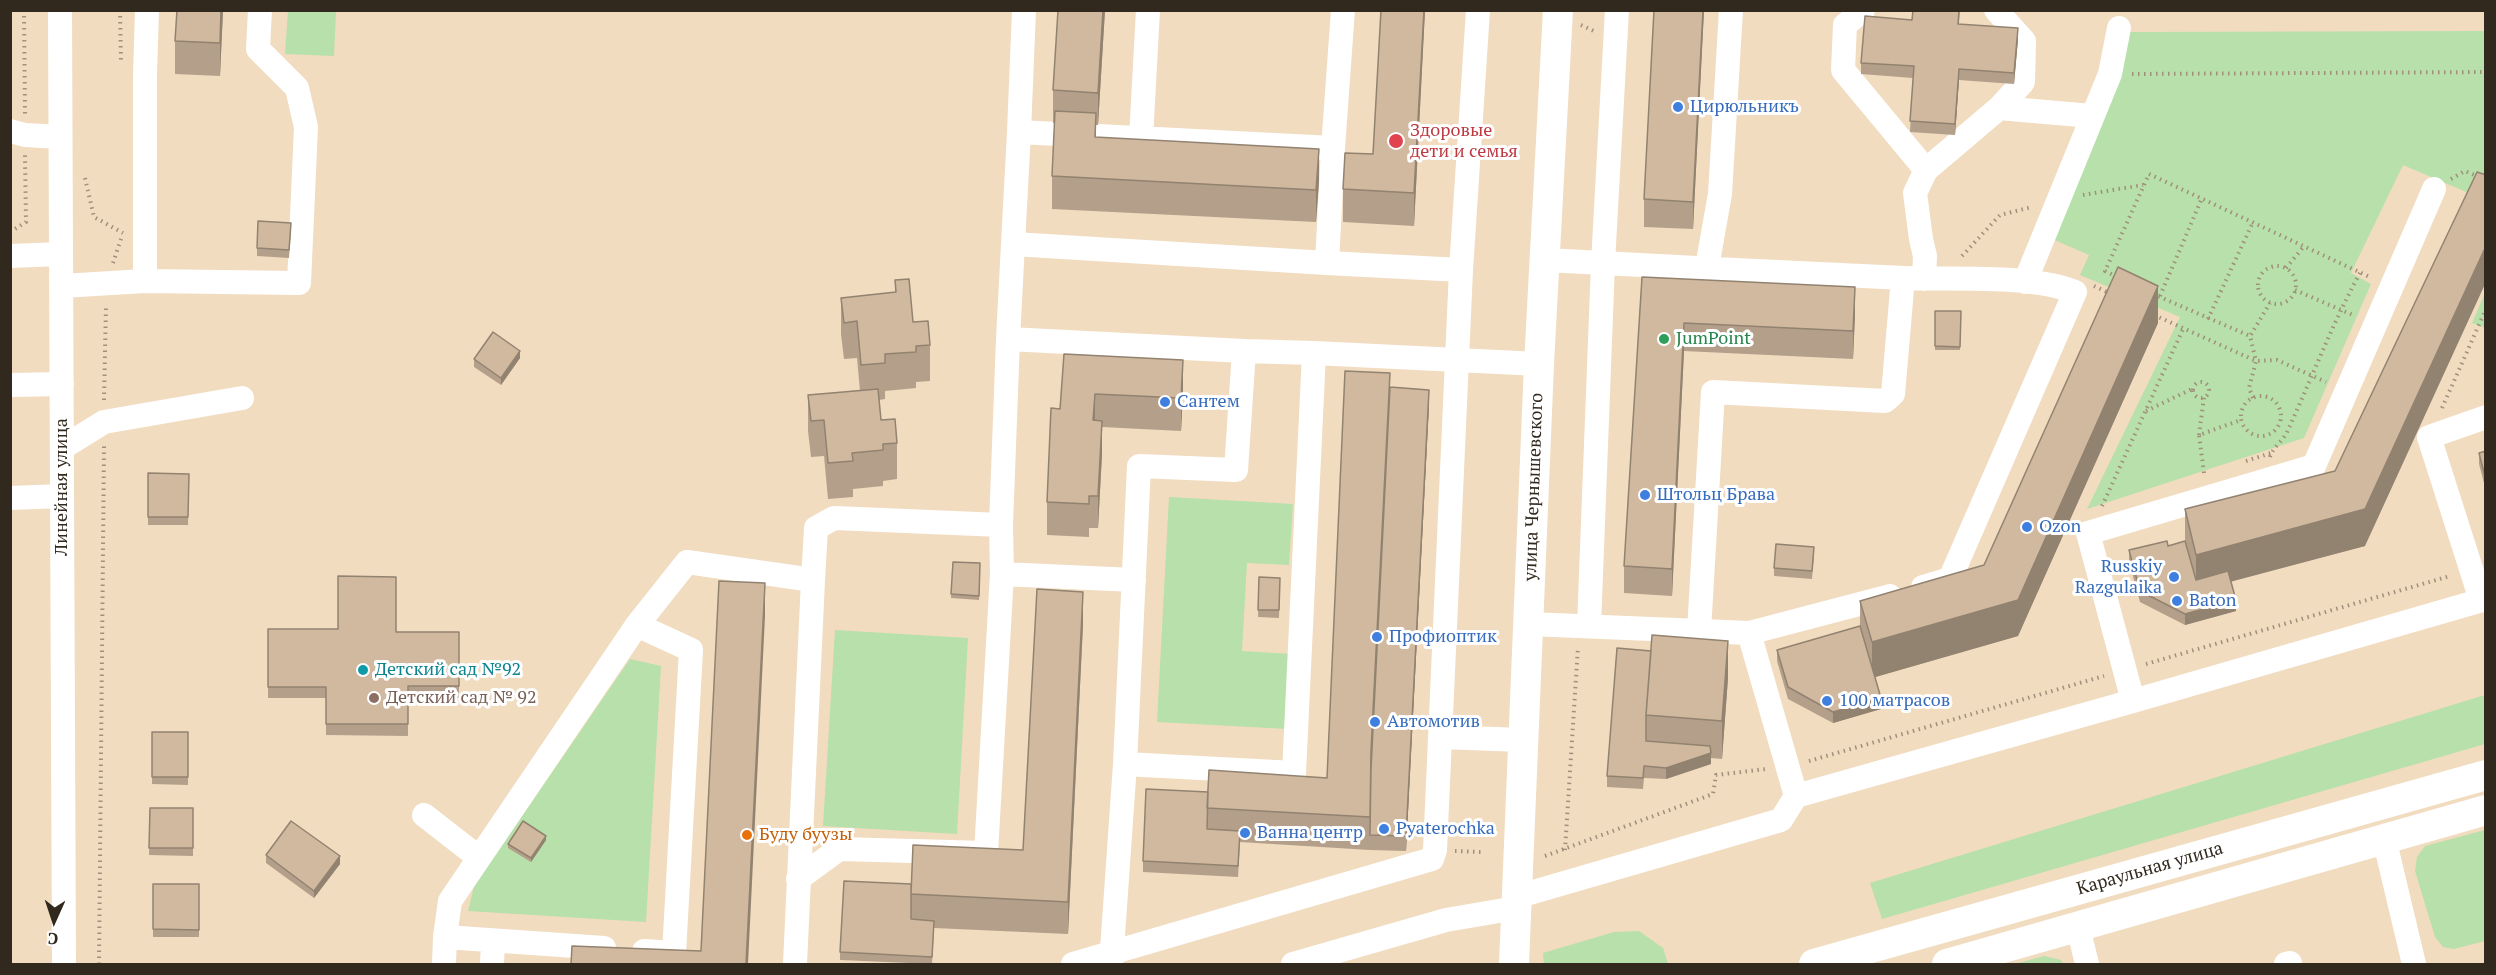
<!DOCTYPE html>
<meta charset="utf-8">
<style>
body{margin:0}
#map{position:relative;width:2496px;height:975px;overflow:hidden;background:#f1dcc0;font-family:"PT Serif",serif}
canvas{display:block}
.frame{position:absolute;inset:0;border:12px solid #31291e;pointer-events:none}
.north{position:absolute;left:24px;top:891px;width:60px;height:60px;-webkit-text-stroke:4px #fff;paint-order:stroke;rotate:183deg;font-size:16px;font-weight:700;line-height:24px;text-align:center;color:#31291e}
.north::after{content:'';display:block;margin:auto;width:21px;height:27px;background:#31291e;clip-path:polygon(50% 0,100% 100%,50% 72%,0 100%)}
</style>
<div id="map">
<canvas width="2496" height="975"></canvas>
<div class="frame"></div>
<div class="north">С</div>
</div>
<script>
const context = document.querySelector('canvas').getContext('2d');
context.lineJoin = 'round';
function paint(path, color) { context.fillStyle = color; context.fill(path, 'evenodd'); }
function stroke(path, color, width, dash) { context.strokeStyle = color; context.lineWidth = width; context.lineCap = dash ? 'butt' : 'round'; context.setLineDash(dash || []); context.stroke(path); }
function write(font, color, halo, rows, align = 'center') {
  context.font = font + ' "PT Serif",serif'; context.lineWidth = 6; context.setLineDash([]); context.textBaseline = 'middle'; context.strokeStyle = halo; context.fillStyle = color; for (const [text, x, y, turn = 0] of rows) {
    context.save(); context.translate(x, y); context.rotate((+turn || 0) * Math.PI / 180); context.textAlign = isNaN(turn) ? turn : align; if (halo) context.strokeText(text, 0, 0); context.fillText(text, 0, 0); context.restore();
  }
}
paint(new Path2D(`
 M288 11H336L334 56 285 54Z
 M2485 31V200L2403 165 2351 273 2371 284 2304 438 2087 509 2180 317 2080 275 2089 255 2050 238 2130 32Z
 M2485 293V328L2472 323Z
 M1169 497 1293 504 1289 565 1247 563 1242 651 1292 654 1288 729 1157 722Z
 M835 630 968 638 957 834 823 826Z
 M630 659 661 666 646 922 468 911 474 886Z
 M2485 695V744L1882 919 1870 883Z
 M2485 830V941L2454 949 2443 947 2435 937 2415 871 2417 857 2425 846Z
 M1639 931 1663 948 1668 964H1544L1543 953 1614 932Z
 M2044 956 2061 960 2063 964H2015Z`), '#b7e0aa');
stroke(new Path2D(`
 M24 10 25 115
 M120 10 121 61
 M1581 25 1596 32
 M2132 74 2486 72
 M2149 174 2372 278
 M85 178 94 217 123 233
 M2451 179 2465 171 2486 180
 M2083 195 2143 185
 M10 232 26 222 25 155
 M1962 256 2000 215 2032 207
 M113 263 122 236
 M2258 285a19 19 0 1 1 38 0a19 19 0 1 1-38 0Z
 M2286 268 2305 245
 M2117 277 2105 271 2149 174
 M2094 286 2109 293
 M2295 290 2355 316
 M2153 294 2250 336
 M2160 296 2202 198
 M2154 315 2256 361 2277 360 2326 382
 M2208 319 2253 222
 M2193 390a8 8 0 1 1 16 0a8 8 0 1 1-16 0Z
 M2241 416a20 20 0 1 1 40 0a20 20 0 1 1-40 0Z
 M2253 398 2249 388 2256 361 2250 336 2270 303
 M104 400 106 305
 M2442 408 2486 309
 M2146 411 2194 388
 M2199 435 2204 397
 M2270 457C2273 447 2284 440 2288 430 2312 378 2332 324 2360 273
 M2246 461 2271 453
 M2204 473 2199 435 2241 420
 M2102 506 2183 329
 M2146 664 2450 576
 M1809 761 2104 676
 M1565 850 1578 647
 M1455 851 1482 852
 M1545 856 1713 794 1716 775 1766 769
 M99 964 104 446`), '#a0907b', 4, [1.5, 4.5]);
stroke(new Path2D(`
 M60 10 64 964
 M1024 10 1019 132 1333 148 1343 10
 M1863 10 1845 25 1843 70 1926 170
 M1999 108 2092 116
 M10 131 25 135 60 137
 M1019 132 1013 244 1327 263 1333 148
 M1141 138 1148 10
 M2434 189 2314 466 2088 533 2133 701 2486 599
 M10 256 61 254
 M1545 260C1665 266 1784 273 1904 278 1953 280 2031 274 2075 292L1950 579 1923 587
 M1327 263 1461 270 1478 10
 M1707 267 1720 194 1731 10
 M1924 279 1925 256 1921 239 1915 193 1926 170 1999 108 2023 82 2024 41 1996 10
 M145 281V75L147 10
 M2025 282 2110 74 2119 28
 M62 286 145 281 299 283 306 127 297 88 258 49 260 10
 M1008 339 1013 244
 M1244 351 1314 353
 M10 385 62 384
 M62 448 104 422 242 398
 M10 498 62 496
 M1002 574 1134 580
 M813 580 816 528 834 518 1001 525
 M2481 600 2429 437 2486 417
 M1529 624 1749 633
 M637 625 691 650 674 953 644 951
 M1589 626 1603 263 1617 10
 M1699 631 1713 392 1885 401 1893 394 1903 278
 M1440 737 1523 740
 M1125 764 1294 773 1314 353 1539 364
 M1796 796 1749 633 1890 596
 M424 815 478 857
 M2384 838 2414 964
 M798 879 839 849 986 853 1002 574 1001 525 1008 339 1244 351 1236 470 1139 466 1125 764 1111 964
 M1516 897 1781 820 1796 796 2133 701
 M2078 927 2087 964
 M445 937 604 948
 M444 964 445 937 450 901 637 625 687 562 813 580 795 964
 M492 964 493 941
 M1073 964 1432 859 1435 850 1461 270
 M1293 964 1446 920 1516 908
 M2286 964 2290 963`), '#fff', 24);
stroke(new Path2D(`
 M1514 964 1539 364 1558 10
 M1814 964 2486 775
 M1947 964 2486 810`), '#fff', 30);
paint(new Path2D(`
 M223 10 220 76 175 74V41Z
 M1105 10 1098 125H1096V137L1319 181 1316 222 1052 209V176L1055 123H1053V90Z
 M1381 10H1425L1414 226 1343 222V189L1373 154Z
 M1654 10H1704L1693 229 1644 227V199Z
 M1913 10H1960L1959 24 2018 39 2014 84 1959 80 1955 135 1910 132 1913 78 1861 74V63L1912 20Z
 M291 231 289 258 257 256V248Z
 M1642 277 1855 314 1853 359 1684 351 1672 596 1624 593V566Z
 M895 280 913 322 930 345V381L916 382V388L885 391V399L879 400 881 420 897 443V479L883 481V486L853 489V497L828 499 824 456 811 457 808 431V395L860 391 857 358 844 359 841 334V298L895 292Z
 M1935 311H1961L1960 350H1935Z
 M2158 323 2018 636 1875 677 1881 709 1833 723 1788 699 1777 661V650L1860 626V601L1984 565Z
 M1064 354 1183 393 1181 431 1102 427V454L1098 528H1089V537L1047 535V502L1060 409Z
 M520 358 501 385 474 367V359Z
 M1390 387 1429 405 1406 851 1370 850 1240 842 1238 877 1143 872V861L1208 792 1327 778Z
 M2486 451V491L2479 464V453Z
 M148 473 189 474 188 525H148Z
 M2185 509 2365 546 2231 581 2236 611 2185 625 2140 602 2129 562V550L2168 546 2185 542Z
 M1814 555 1812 579 1774 576V568Z
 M953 562 980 563 979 600 951 598Z
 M1259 577 1280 578 1279 618 1258 617Z
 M1083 624 1068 934 934 928 932 964 840 960V952L911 884 1023 850Z
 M268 629 396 632H459V698L408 697V736L326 735V698H268Z
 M1617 648 1728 678 1722 759 1711 758V764L1666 779 1644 778 1643 789 1607 787V776Z
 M152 732H188V785L152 784Z
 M150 808H193V856L149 855Z
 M546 840 531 862 508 848V844Z
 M266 855 340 864 314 898 266 863Z
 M153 884H199V937H153Z`), '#b49f8a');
paint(new Path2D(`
 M221 10H223L220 76V43Z
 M1103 10H1105L1098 125V93Z
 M1424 10H1425L1414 226V193Z
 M1703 10H1704L1693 229V202Z
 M2018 28V39L2014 84V73Z
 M1959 69V80L1955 135V124Z
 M1319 149V181L1316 222V190Z
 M2486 246V282L2365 546 2196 591V555L2365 509Z
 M2158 286V323L2018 636 1872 678V642L2018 600Z
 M1855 287V314L1853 359V331Z
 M1684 323V351L1672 596V569Z
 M520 351V358L501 385V378Z
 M1183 360V393L1181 431V398Z
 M1429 390V405L1406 851V836Z
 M1095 394V426L1093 420Z
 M1102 421V454L1098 528V496Z
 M765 583V616L748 964H746Z
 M1083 592V624L1068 934V902Z
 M2236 600V611L2185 625V614Z
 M1728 641V678L1722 759V721Z
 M1881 698V709L1833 723V712Z
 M1711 753V764L1666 779V768Z
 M546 836V840L531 862V858Z
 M340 856V864L314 898V891Z`), '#928270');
const building = new Path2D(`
 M177 10H221L220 43 175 41Z
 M1058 10H1103L1098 93 1053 90Z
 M1381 10H1424L1414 193 1343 189 1345 153 1373 154Z
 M1654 10H1703L1693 202 1644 199Z
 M1913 10H1959L1958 24 2018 28 2014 73 1959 69 1955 124 1910 121 1914 66 1861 63 1865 16 1912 20Z
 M1055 111 1096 113 1095 137 1319 149 1316 190 1052 176Z
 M2477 172 2486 175V246L2365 509 2196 555 2185 509 2335 471Z
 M258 221 291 223 289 250 257 248Z
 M2118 267 2158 286 2018 600 1872 642 1860 601 1984 565Z
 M1642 277 1855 287 1853 331 1684 323 1672 569 1624 566Z
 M909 279 913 322 928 321 930 345 916 346V352L885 354V363L861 365 857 321 844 323 841 298 896 292 895 280Z
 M1935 311H1961L1960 347 1935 346Z
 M493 332 520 351 501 378 474 359Z
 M1064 354 1183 360 1181 398 1095 394 1093 420 1102 421 1098 496H1089V504L1047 502 1051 408 1060 409Z
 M1345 371 1390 373 1371 751 1370 817 1207 808 1209 770 1327 778Z
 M1390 387 1429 390 1406 836 1370 835 1371 769Z
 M878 389 881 420 895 419 897 443 883 444V450L852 453 853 461 828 463 824 420 811 421 808 395Z
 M2486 451V480L2479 453Z
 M148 473 189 474 188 517H148Z
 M2167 541 2168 546 2185 541 2196 580 2228 571 2236 600 2185 614 2140 591 2129 550Z
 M1776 544 1814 547 1812 571 1774 568Z
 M953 562 980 563 979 596 951 594Z
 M338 576 396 577V632H459V686H408V724H326V687H268V629H338Z
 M1259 577 1280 578 1279 610H1258Z
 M719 581 765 583 746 964H571L572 946 701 951Z
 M1037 589 1083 592 1068 902 911 894 913 845 1023 850Z
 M1860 626 1881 698 1833 712 1788 687 1777 650Z
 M1652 635 1728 641 1722 721 1646 715Z
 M1617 648 1651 651 1646 715V741L1710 746 1711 753 1666 768 1644 766 1643 778 1607 776Z
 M152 732H188V777H152Z
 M1146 789 1208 792 1207 829 1240 831 1238 866 1143 861Z
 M150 808H193V848H149Z
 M291 821 340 856 314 891 266 855Z
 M523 821 546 836 531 858 508 844Z
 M844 881 911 884V919L934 921 932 957 840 952Z
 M153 884H199V930L153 929Z`);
paint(building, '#d1b9a0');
stroke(building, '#928270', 1.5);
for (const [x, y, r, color] of [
 [1678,107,6,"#3f7fe0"],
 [1396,141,8,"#e0444e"],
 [1664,339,6,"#2e9e5b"],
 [1165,402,6,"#3f7fe0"],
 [1645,495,6,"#3f7fe0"],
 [2027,527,6,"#3f7fe0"],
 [2174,577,6,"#3f7fe0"],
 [2177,601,6,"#3f7fe0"],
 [1377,637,6,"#3f7fe0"],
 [363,670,6,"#0f9aa8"],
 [374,698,6,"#8d6e63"],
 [1827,701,6,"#3f7fe0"],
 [1375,722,6,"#3f7fe0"],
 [1384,829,6,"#3f7fe0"],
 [1245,833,6,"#3f7fe0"],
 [747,835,6,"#e8710a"]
]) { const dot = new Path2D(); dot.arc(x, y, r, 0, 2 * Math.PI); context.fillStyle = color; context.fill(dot); stroke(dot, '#fff', 2); }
write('18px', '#366cbe', '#fff', [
 ["Цирюльникъ",1690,107],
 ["Сантем",1177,402],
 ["Штольц Брава",1657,495],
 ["Ozon",2039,527],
 ["Russkiy",2162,567,"right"],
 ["Razgulaika",2162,588,"right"],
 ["Baton",2189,601],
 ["Профиоптик",1389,637],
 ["100 матрасов",1839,701],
 ["Автомотив",1387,722],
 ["Pyaterochka",1396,829],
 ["Ванна центр",1257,833]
], 'left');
write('18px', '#be3a42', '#fff', [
 ["Здоровые",1410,131],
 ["дети и семья",1410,152]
], 'left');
write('18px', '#27864d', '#fff', [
 ["JumPoint",1676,339]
], 'left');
write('18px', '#31291e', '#fff', [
 ["Линейная улица",62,487,-90],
 ["улица Чернышевского",1534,487,-88],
 ["Караульная улица",2150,869,-16]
]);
write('18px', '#0d838f', '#fff', [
 ["Детский сад №92",375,670]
], 'left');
write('18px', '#785e54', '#fff', [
 ["Детский сад № 92",386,698]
], 'left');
write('18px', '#c56008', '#fff', [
 ["Буду буузы",759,835]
], 'left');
</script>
